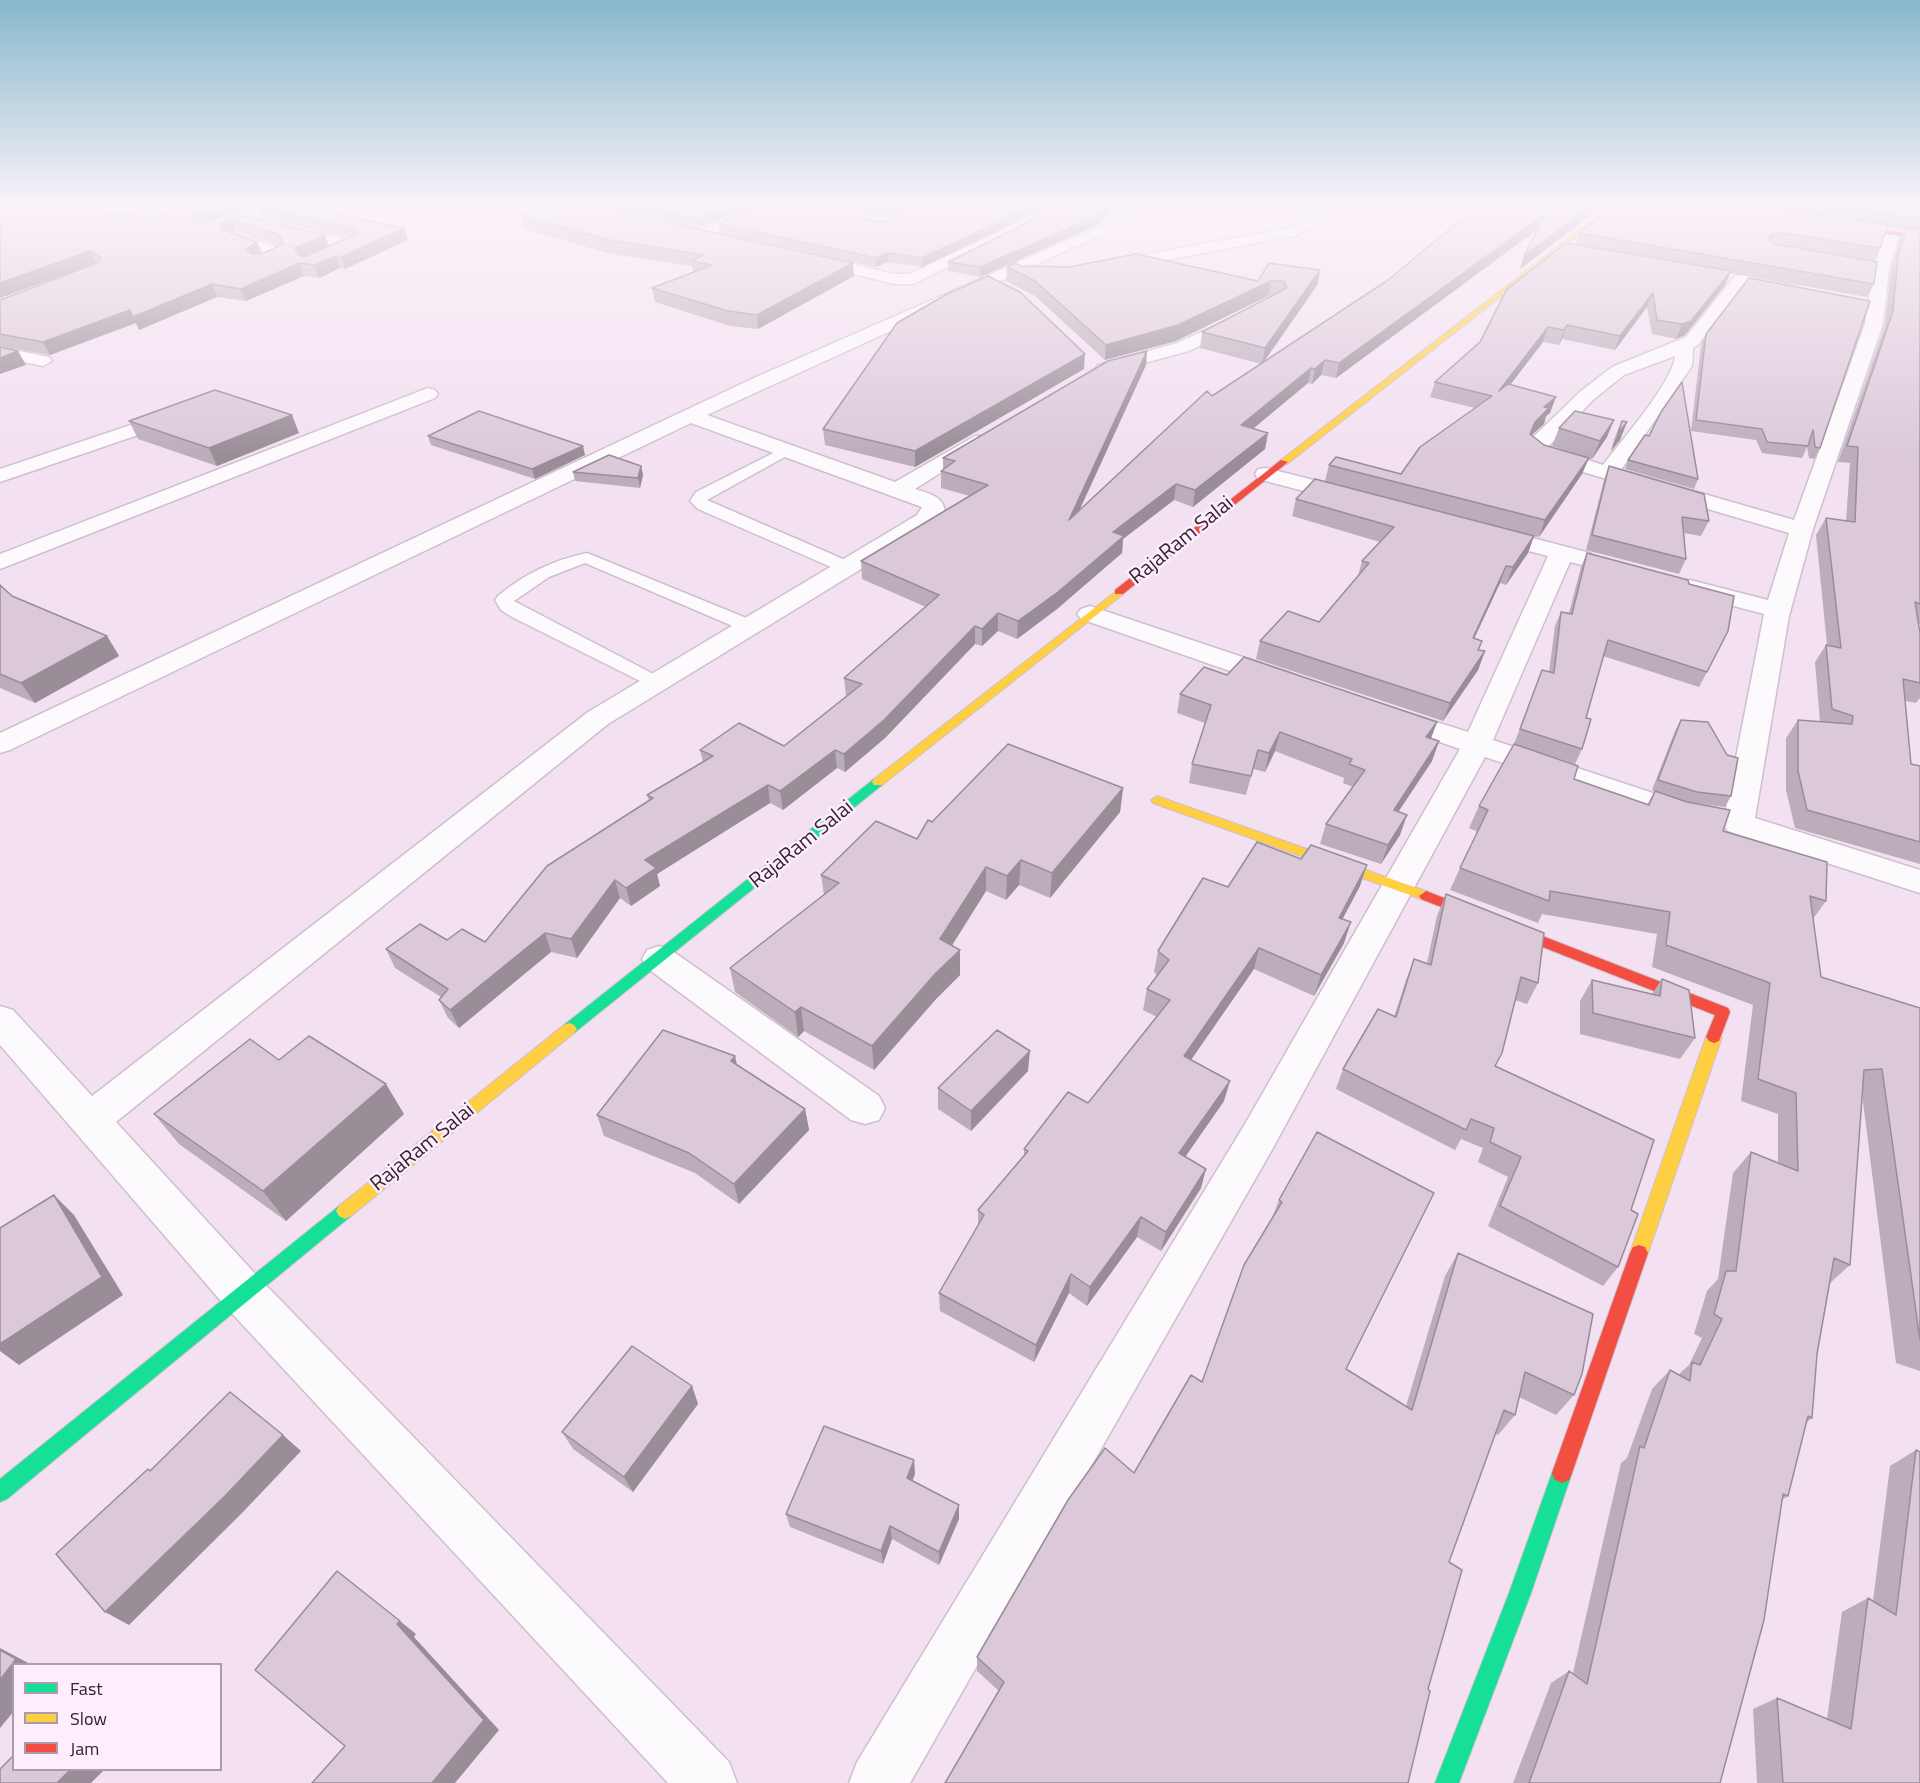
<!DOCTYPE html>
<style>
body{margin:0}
#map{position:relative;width:1920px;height:1783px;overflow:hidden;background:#f3e1f1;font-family:"Titillium Web",sans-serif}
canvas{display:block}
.legend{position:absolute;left:12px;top:1663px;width:210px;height:108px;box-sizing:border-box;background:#feedfc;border:2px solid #ac9cab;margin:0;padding:8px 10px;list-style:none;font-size:18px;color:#322331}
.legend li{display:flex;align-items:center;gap:12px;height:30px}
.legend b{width:30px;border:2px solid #ac9cab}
</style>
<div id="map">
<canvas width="1920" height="1783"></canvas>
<ul class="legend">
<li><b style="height:8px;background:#16e098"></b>Fast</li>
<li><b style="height:8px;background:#ffcf43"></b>Slow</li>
<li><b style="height:8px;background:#f24e42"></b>Jam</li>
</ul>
</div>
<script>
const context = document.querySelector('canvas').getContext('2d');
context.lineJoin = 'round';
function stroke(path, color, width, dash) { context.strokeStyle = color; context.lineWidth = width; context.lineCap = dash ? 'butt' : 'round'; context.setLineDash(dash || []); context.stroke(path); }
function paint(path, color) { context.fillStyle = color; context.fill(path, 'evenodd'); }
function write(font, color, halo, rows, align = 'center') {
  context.font = font + ' "Titillium Web",sans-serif'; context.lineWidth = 5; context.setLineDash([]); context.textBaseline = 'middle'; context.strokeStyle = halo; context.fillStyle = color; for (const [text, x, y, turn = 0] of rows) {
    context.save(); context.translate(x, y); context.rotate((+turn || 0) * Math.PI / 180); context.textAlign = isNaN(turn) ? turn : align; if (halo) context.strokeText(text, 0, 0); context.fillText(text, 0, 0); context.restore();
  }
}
const lane = new Path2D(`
 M787 446 794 450 792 453 707 500 852 563 855 567 852 571H840L698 509 690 501 696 492Z
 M587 553 756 622 758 626 756 630H742L585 563 549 577 514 601 663 679 666 683 663 687 656 689 512 617 501 610 495 600 498 596C524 574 553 560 587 553Z`);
const street = new Path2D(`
 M37 207H69L62 211 0 221V213Z
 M100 207H125L204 224 266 207H288L286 210 219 228 283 249 286 252 282 258 261 266 253 261 267 253 211 235 210 231 204 232 107 211Z
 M755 207H774L705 237H695L693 234Z
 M1051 207H1069L913 284H894L805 262 802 259 810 254 894 274H910Z
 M1144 207H1162L707 415 895 482 975 436H989L992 440 915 489C928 493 943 496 945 511L933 525 608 724 116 1122 259 1278 729 1762 737 1783H668L227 1308 0 1045V1006L13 1010 92 1096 588 712 917 515 922 507 691 423 10 750 0 753V733L756 377Z
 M1327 207H1344L1298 235 1110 271 1102 266 1110 261 1289 228Z
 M282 225 358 242 360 245 330 260H320L317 257 338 246 277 232 275 229Z
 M1892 229 1899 233 1889 270 1883 324 1813 529 1789 616 1755 818 1920 870V893L1728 831 1723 824 1764 614 1681 592 1678 587 1681 582 1690 580 1768 600 1789 533 1539 459 1527 449 1531 439 1581 391 1612 367 1686 337 1734 277 1740 275 1796 286 1798 289 1790 294 1744 285 1698 345 1693 348 1692 366 1621 470 1794 520 1865 324 1873 270 1885 233ZM1675 356C1673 382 1621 441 1603 465L1548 447 1594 399 1624 375Z
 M1241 314 1247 315 1249 319 1247 323 1189 351 1104 374 1095 369 1098 365 1177 343Z
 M0 347 49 357 52 361 43 366 0 357Z
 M428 388 435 390 438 394 435 398 0 569V554Z
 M175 410 182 412 185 416 182 420 0 482V469Z
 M1266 468 1361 492 1364 497 1361 502 1353 504 1258 479 1255 474 1258 469Z
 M1487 526 1590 553 1594 558 1590 563 1582 565 1570 562 1493 740 1701 809 1705 816 1701 823 1690 826 1485 757 1273 1148 910 1783H849L857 1762 1245 1124 1460 749 1382 722 1378 716 1382 710 1392 708 1468 732 1548 556 1479 538 1476 533 1479 528Z
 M1090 606 1290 673 1294 679 1290 685 1280 687 1270 685 1081 619 1077 614 1081 609Z
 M659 946 671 950 879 1096 885 1108 879 1120 865 1124 851 1120 647 968 642 959 647 950Z`);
const fast = new Path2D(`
 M878 778 882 779 884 782 882 785 574 1033 569 1035 564 1033 561 1029 564 1025 874 779Z
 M345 1203 351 1206 354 1211 351 1216 7 1499 0 1502V1479L339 1206Z
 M1562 1463 1569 1466 1572 1473 1531 1593 1459 1783H1435L1509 1593 1552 1473 1555 1466Z`);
const slow = new Path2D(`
 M1609 207H1615L1287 464H1281V460Z
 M1119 589 1124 592 1123 594 882 785H874L872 782 874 779Z
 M1157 796 1431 893 1433 896 1426 901 1421 899 1153 803 1151 800Z
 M569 1023 574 1025 577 1029 574 1033 351 1216 345 1219 339 1216 336 1211 339 1206 564 1025Z
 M1714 1031 1719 1033 1722 1037 1648 1253 1645 1259 1639 1261 1633 1259 1630 1253 1706 1037 1709 1033Z`);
const jam = new Path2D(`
 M1842 224 1920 235V239L1840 227Z
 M1281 460 1288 462 1123 594H1115V590Z
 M1426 891 1728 1008 1730 1012 1719 1041 1714 1043 1709 1041 1706 1037 1715 1015 1421 899 1419 896Z
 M1639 1245 1645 1247 1648 1253 1572 1473 1569 1480 1562 1483 1555 1480 1552 1473 1630 1253 1633 1247Z`);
stroke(lane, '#cfbfcd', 3);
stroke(street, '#cfbfcd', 3);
stroke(fast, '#cfbfcd', 2);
stroke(slow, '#cfbfcd', 2);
stroke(jam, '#cfbfcd', 2);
paint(lane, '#fdfafd');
paint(street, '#fdfafd');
paint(fast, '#16e098');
paint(slow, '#ffcf43');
paint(jam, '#f24e42');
paint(new Path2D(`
 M257 207 228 215 325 235 329 246 347 237 263 219 259 207 404 228 408 240 345 269 340 268 319 278 304 276 246 301 217 297 139 330 136 323 50 355 0 346V300L97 263 0 298V210V211L158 217 199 223 203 222 190 219 187 212ZM235 231 280 246 261 254H262L231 233Z
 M601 207H750L697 228Z
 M819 207H911L883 218Z
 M922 207H1047L922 267 888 262 876 267 720 233 719 224 885 222Z
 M1058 207H1112L1099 224 980 277 948 271V262Z
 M1480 207H1601L1520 269 1524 256 1538 229 1336 378 1321 375 1312 384 1308 383 1253 429 1268 433 1265 449 1193 507 1174 500 1123 539 1122 553 1057 609 1017 639 998 631 982 646 975 644 885 738 845 772 837 768 783 810 770 803 657 874 660 886 631 906 620 898 577 958 551 952 459 1028 448 1018 439 1000 441 997 395 968 386 949 447 940 485 942 649 801 647 795 703 762 700 750 784 746 846 696 844 678 926 607 862 579 861 561 970 496 941 488V471L943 469V458L1147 351 1146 365 1080 509 1212 396 1261 364 1200 348 1202 332 1272 296H1268L1176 341 1105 360 1035 296 1006 281 1007 267 1021 266 1258 281 1269 263 1318 284 1264 362 1388 280Z
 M1612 207H1920V624H1918L1920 633V698L1916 703 1905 701 1911 764 1920 766V864L1795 828 1786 790V738L1798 720 1820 722 1815 662 1826 645H1827L1816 535 1826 518 1846 521 1850 463 1838 462 1885 325 1891 270 1899 240 1905 230 1887 227 1880 248 1874 261V284L1867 297 1730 273 1725 285 1685 335 1676 339 1652 334 1647 307 1615 350 1562 339 1559 345 1543 342 1510 385 1550 413 1546 416 1544 424 1532 435 1544 445 1586 457 1552 446 1559 428 1607 437 1592 459 1588 458 1582 474 1539 537 1534 536 1528 553 1506 585 1500 583 1474 639 1479 650 1485 651 1478 670 1443 721 1256 659 1260 641 1319 622 1358 576 1362 561 1380 542 1292 516 1296 499 1325 481 1329 465 1401 474 1475 408 1430 397 1435 382 1480 342 1575 244 1579 233Z
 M521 216 854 276 758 329 730 326 655 302 652 288 693 272 692 266 611 254 524 229Z
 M1749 278 1820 448 1814 459 1809 458 1807 447 1802 458 1762 453 1756 440 1691 431 1701 345 1706 334Z
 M1084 369 915 467 825 445 823 429Z
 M129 421 299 433 217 466 138 439Z
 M1622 421 1627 422 1620 440 1611 451 1614 439Z
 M428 436 585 455 535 479 431 445Z
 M1649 436 1698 479 1694 489 1625 469 1628 460Z
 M641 466 643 475 640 488 575 481 573 472Z
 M1609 466 1709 521 1701 536 1683 533 1686 559 1679 574 1586 550 1604 480Z
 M1587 553 1707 672 1699 687 1603 656 1586 718 1582 749 1575 764 1514 744 1542 670 1549 672 1555 626 1561 612 1569 613 1581 567Z
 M0 585 12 596 107 636 119 656 35 703 0 688Z
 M1227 675 1437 722 1431 738 1439 741 1432 761 1398 812 1400 835 1381 864 1320 844 1326 824 1353 787 1343 783 1344 778 1275 751 1265 772 1253 769 1246 795 1189 783 1192 764 1205 723 1177 713 1180 694Z
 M1681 720 1731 796 1725 807 1691 803 1723 831 1826 901 1813 919 1821 977 1920 1008V1371L1896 1363 1862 1094 1850 1265 1829 1284 1817 1354 1812 1418 1806 1423 1788 1496 1782 1500 1720 1783H1513L1551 1683 1569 1671 1573 1673 1621 1463 1627 1458 1652 1389 1670 1370 1678 1375 1689 1365 1702 1338 1694 1334 1707 1291 1718 1279 1733 1173 1751 1152 1778 1163V1114L1741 1101 1753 1005 1652 967 1657 934 1542 914 1538 923 1450 890 1460 868 1478 832 1469 828 1479 806 1574 779 1647 805 1655 791 1690 803 1652 790 1675 731Z
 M1123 788 1120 812 1050 898 1019 885 1006 900 986 891 952 945 960 975 936 999 874 1070 804 1031 798 1037 735 992 730 968 824 895 821 875 917 839Z
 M1360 886 1342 919 1344 943 1314 996 1254 969 1191 1059 1224 1101 1185 1157 1201 1188 1161 1251 1137 1237 1087 1306 1069 1293 1034 1362 940 1311 939 1293 978 1226V1210L1024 1156V1149L1088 1103 1157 1017 1143 1010 1147 989 1157 975 1154 972 1158 951 1228 887Z
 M1446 894 1538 983 1527 1004 1515 1000 1495 1066 1631 1210 1618 1267 1603 1286 1488 1226 1508 1177 1478 1162 1483 1148 1461 1139 1455 1150 1336 1089 1343 1069 1394 1017 1406 980 1414 959 1427 963 1437 916Z
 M1662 979 1695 1038 1680 1059 1580 1034V1001L1592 980 1652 994Z
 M735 1056 737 1065 805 1109 809 1130 739 1204 695 1173 604 1136 597 1115Z
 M279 1060 404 1114 286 1221 179 1144 154 1114Z
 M1028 1071 971 1131 938 1109V1088Z
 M1317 1132 1346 1369 1406 1406 1445 1276 1458 1253 1574 1395 1556 1415 1519 1397 1515 1415 1498 1435 1495 1434 999 1691 977 1671V1657L1134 1473 1202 1382 1272 1218 1279 1200Z
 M692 1386 698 1404 633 1492 573 1449 562 1432Z
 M1916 1450 1920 1783H1757L1753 1709 1777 1698 1827 1719 1842 1612 1868 1598 1873 1601 1890 1466Z
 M914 1460 915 1474 912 1481 959 1519 939 1565 892 1539 883 1564 790 1527 786 1514Z`), '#bcadbb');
paint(new Path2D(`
 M230 207H257L204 222 201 215Z
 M727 207H750L697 228 696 219Z
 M888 207H911L883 218 882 209Z
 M1030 207H1047L922 267V258Z
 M1106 207H1112L1099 224 980 277V267Z
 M1589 207H1601L1520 269 1524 256Z
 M1546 213 1542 226 1336 378 1339 363Z
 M230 219 235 231 225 236 220 225Z
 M404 228 408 240 345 269 341 257Z
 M1776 232 1770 245 1767 237Z
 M325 235 329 247 299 260 295 248Z
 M257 242 262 254 251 261 246 249Z
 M90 251 96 263 0 298V283Z
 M888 253V262L876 267V258Z
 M336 256 340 268 319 278 315 265Z
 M299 263 304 276 246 301 241 289Z
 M853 263 854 276 758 329 757 315Z
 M1320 270 1318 284 1262 364 1265 348Z
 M1731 271 1725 285 1685 335 1676 339 1682 324Z
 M1271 281 1268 296 1176 341 1105 360 1106 345Z
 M212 284 217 297 139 330 136 323 50 355 43 342 130 310Z
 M1653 293 1647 307 1615 350 1620 336Z
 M1567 325 1562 339 1559 345 1564 330Z
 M1548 327 1543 342 1494 406 1499 391Z
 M18 351 26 365 0 374V358Z
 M1147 351 1146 365 1067 537 1069 520Z
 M1085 354 1084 369 915 467V451Z
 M1325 360 1321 375 1312 384 1315 369Z
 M1311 368 1308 383 1238 441 1241 425Z
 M1556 397 1550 413 1546 416 1544 424 1529 437 1535 422 1544 407Z
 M292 415 299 433 217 466 209 448Z
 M1614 420 1607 437 1592 459 1600 441Z
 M1627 422 1620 440 1611 451 1618 433Z
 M1268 433 1265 449 1193 507 1195 490Z
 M583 446 585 455 535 479 532 469Z
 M1589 458 1582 474 1539 537 1545 520Z
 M641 466 643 475 640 488 638 478Z
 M1176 484 1174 500 1123 539 1122 553 1057 609 1017 639 1018 621 1113 532Z
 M1534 536 1528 553 1506 585 1513 567Z
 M1506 566 1500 583 1466 656 1473 638Z
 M998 613V631L982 646V629Z
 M975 626V644L885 738 845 772 844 754Z
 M107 636 119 656 35 703 21 683Z
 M1485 651 1478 670 1443 721 1450 703Z
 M1437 722 1430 741 1426 737Z
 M1280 732 1275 751 1265 772 1269 753Z
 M1439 741 1432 761 1387 829 1394 810Z
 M835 750 837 768 783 810 780 791Z
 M768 785 770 803 657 874 660 886 631 906 626 888 645 860Z
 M1123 788 1120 812 1050 898 1052 873Z
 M1407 815 1400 835 1381 864 1388 845Z
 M1021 860 1019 885 1006 900 1007 876Z
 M1367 865 1360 886 1332 939 1339 918Z
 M986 867V891L941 963 940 939Z
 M615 880 620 898 577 958 571 939Z
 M1351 922 1344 943 1314 996 1321 975Z
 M545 933 551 952 459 1028 450 1010Z
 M1259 948 1254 969 1180 1076 1184 1056Z
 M960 950V975L936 999 874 1070 872 1046 935 974Z
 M801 1007 804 1031 798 1037 795 1012Z
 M1030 1051 1028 1071 971 1131V1111Z
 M735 1056 739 1076 731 1061Z
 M1230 1081 1224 1101 1174 1173 1179 1153Z
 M386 1084 404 1114 286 1221 263 1191Z
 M805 1109 809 1130 739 1204 734 1184Z
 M1206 1169 1201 1188 1161 1251 1166 1232Z
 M54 1195 74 1215 123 1295 19 1365 0 1351V1344Z
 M1141 1217 1137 1237 1087 1306 1090 1287Z
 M1071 1274 1069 1293 1034 1362 1036 1345Z
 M692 1386 698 1404 633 1492 624 1477Z
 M283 1435 301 1451 243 1512 129 1625 105 1612Z
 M914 1460 915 1474 908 1492 907 1478Z
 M959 1505V1519L939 1565V1552Z
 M890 1526 892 1539 883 1564 881 1551Z
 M400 1621 416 1634 414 1637 499 1730 455 1783H432L397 1624Z
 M0 1648 32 1665H14V1711L0 1728Z
 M70 1770H104L91 1783H57Z`), '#998d98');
const building = new Path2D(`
 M26 207H50L123 216 133 213 158 217 164 215 199 223 233 214 325 235 295 248 298 255 304 257 358 233 350 227 259 207H303L404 228 341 257 336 256 315 265 299 263 241 289 212 284 133 317 130 310 43 342 0 334V300L97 263 101 258 90 251 0 283V211ZM230 219 279 235 283 244 262 254H251L246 249 257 242 222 230 220 225Z
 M200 207H230L201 215 187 212Z
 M547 207H597L853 263 757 315 728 311 652 288 712 265 691 261 704 255 609 240 521 216Z
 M639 207H727L696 219Z
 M758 207H796L885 222 922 207H1030L922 258 888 253 876 258 719 224Z
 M869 207H888L882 209Z
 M1058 207H1106L1100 215 980 267 948 262Z
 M1480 207H1589L1524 256 1546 213 1339 363 1325 360 1315 369 1311 368 1241 425 1268 433 1195 490 1176 484 1113 532 1124 536 1058 592 1018 621 998 613 982 629 975 626 884 720 844 754 835 750 780 791 768 785 645 860 656 868 626 888 615 880 571 939 545 933 450 1010 439 1000 448 989 386 949 420 924 447 940 462 929 485 942 547 866 653 798 647 795 713 756 700 750 739 723 784 746 862 684 844 678 939 595 861 561 988 485 941 471 955 461 943 458 1108 361 1147 351 1069 520 1207 391 1212 396 1388 280 1462 219Z
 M1612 207H1759L1888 225 1880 248 1776 232 1767 237 1775 244 1877 262 1874 284 1579 233Z
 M1840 207H1920V219Z
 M1906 228 1920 229V604L1915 602 1920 633V683L1903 679 1911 764 1920 766V842L1807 810 1798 771V720L1852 724 1853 716 1832 709 1826 645 1841 648 1826 518 1855 522 1858 447 1847 446 1893 311 1898 257Z
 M1566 243 1731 271 1691 321 1682 324 1657 320 1653 293 1620 336 1567 325 1564 330 1548 327 1499 391 1508 384 1556 397 1544 407 1549 408 1535 422 1530 434 1544 445 1589 458 1545 520 1329 465 1336 457 1401 474 1420 447 1492 396 1435 382 1480 342 1507 289Z
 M1136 254 1258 281 1269 263 1320 270 1265 348 1202 332 1287 288 1284 281H1271L1178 325 1106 345 1035 281 1007 267 1015 263 1021 266 1069 267Z
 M988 276 1020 292 1085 354 915 451 823 429 897 323 947 294Z
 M1749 278 1870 301 1820 448 1815 447 1813 430 1808 446 1767 442 1762 429 1696 420 1706 334Z
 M0 347 18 351 0 358Z
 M1682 382 1698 479 1628 460 1645 435 1649 436 1661 412Z
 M215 390 292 415 209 448 129 421Z
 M479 411 583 446 532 469 428 436Z
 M1575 411 1614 420 1600 441 1559 428Z
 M1622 421 1627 422 1618 433Z
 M609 455 641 466 638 478 573 472Z
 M1609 466 1704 494 1709 521 1682 517 1686 559 1592 535Z
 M1315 479 1534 536 1513 567 1506 566 1473 638 1482 641 1478 650 1485 651 1450 703 1260 641 1288 611 1319 622 1369 563 1362 561 1394 527 1296 499Z
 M1587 553 1688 580 1689 584 1734 596 1728 631 1707 672 1608 640 1586 718 1591 719 1582 749 1520 729 1542 670 1554 673 1561 612 1572 614Z
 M0 585 12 596 107 636 21 683 0 674Z
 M1244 657 1437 722 1426 737 1439 741 1394 810 1407 815 1388 845 1326 824 1365 770 1349 764 1352 759 1280 732 1269 753 1258 750 1251 776 1192 764 1211 705 1180 694 1204 667 1227 675Z
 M1681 720 1708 722 1727 755 1738 758 1731 796 1697 792 1658 780Z
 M1008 744 1123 788 1052 873 1021 860 1007 876 986 867 940 939 960 950 935 974 872 1046 801 1007 795 1012 730 968 839 883 821 875 876 821 917 839 928 820 932 822Z
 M1514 744 1578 766 1574 779 1649 805 1655 791 1687 802 1730 810 1723 831 1827 862 1826 901 1810 896 1821 977 1920 1008V1340L1882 1069 1864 1070 1850 1265 1834 1258 1817 1354 1812 1418 1808 1416 1788 1496 1783 1494 1764 1620 1720 1783H1529L1569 1671 1587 1684 1640 1446 1644 1448 1670 1370 1690 1381 1692 1362 1700 1365 1722 1319 1714 1314 1726 1271H1736L1751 1152 1798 1171 1796 1093 1758 1079 1770 983 1666 945 1670 912 1550 891 1549 901 1460 868 1488 810 1479 806Z
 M1257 842 1301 859 1311 845 1367 865 1339 918 1351 922 1321 975 1259 948 1184 1056 1230 1081 1179 1153 1206 1169 1166 1232 1141 1217 1090 1287 1071 1274 1036 1345 939 1293 984 1215 978 1210 1028 1151 1024 1149 1068 1092 1088 1103 1170 1000 1147 989 1169 960 1158 951 1203 878 1228 887Z
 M1446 894 1544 933 1538 983 1521 977 1502 1053 1495 1066 1654 1140 1631 1210 1638 1214 1618 1267 1500 1206 1521 1157 1490 1142 1494 1128 1471 1119 1466 1130 1343 1069 1378 1009 1396 1017 1414 959 1431 965Z
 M1662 979 1689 990 1695 1038 1593 1013 1592 980 1660 996Z
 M663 1030 735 1056 731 1061 805 1109 734 1184 689 1153 597 1115Z
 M997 1030 1030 1051 971 1111 938 1088Z
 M309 1036 386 1084 263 1191 154 1114 250 1039 279 1060Z
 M1317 1132 1434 1193 1346 1369 1412 1410 1458 1253 1593 1314 1582 1374 1574 1395 1525 1372 1515 1415 1504 1410 1449 1562 1462 1570 1428 1689 1430 1691 1408 1783H945L1004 1682 977 1657 1068 1500 1105 1448 1134 1473 1191 1375 1202 1382 1244 1265 1282 1202 1279 1200Z
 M54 1195 102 1277 0 1344V1228Z
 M632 1346 692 1386 624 1477 562 1432Z
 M230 1392 283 1435 224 1497 105 1612 56 1554 148 1469 150 1471Z
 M824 1426 914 1460 907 1478 959 1505 939 1552 890 1526 881 1551 786 1514Z
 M1916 1450 1920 1452V1783H1783L1777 1698 1851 1729 1868 1598 1896 1615Z
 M337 1571 400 1621 397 1624 484 1720 432 1783H312L345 1746 255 1670Z
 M0 1650 16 1659 0 1680Z
 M14 1755V1770H70L57 1783H0V1769Z`);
paint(building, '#dbc9d9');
stroke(building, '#998d98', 1.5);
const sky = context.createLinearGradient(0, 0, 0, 456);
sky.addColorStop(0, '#88b7cb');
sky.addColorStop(0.45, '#faf2f9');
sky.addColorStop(1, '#faf2f900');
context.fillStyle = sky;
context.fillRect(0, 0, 1920, 456);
write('21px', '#322331', '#feedfc', [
 ["RajaRam Salai",1182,541,-39],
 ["RajaRam Salai",802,845,-39],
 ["RajaRam Salai",423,1148,-39]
]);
</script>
